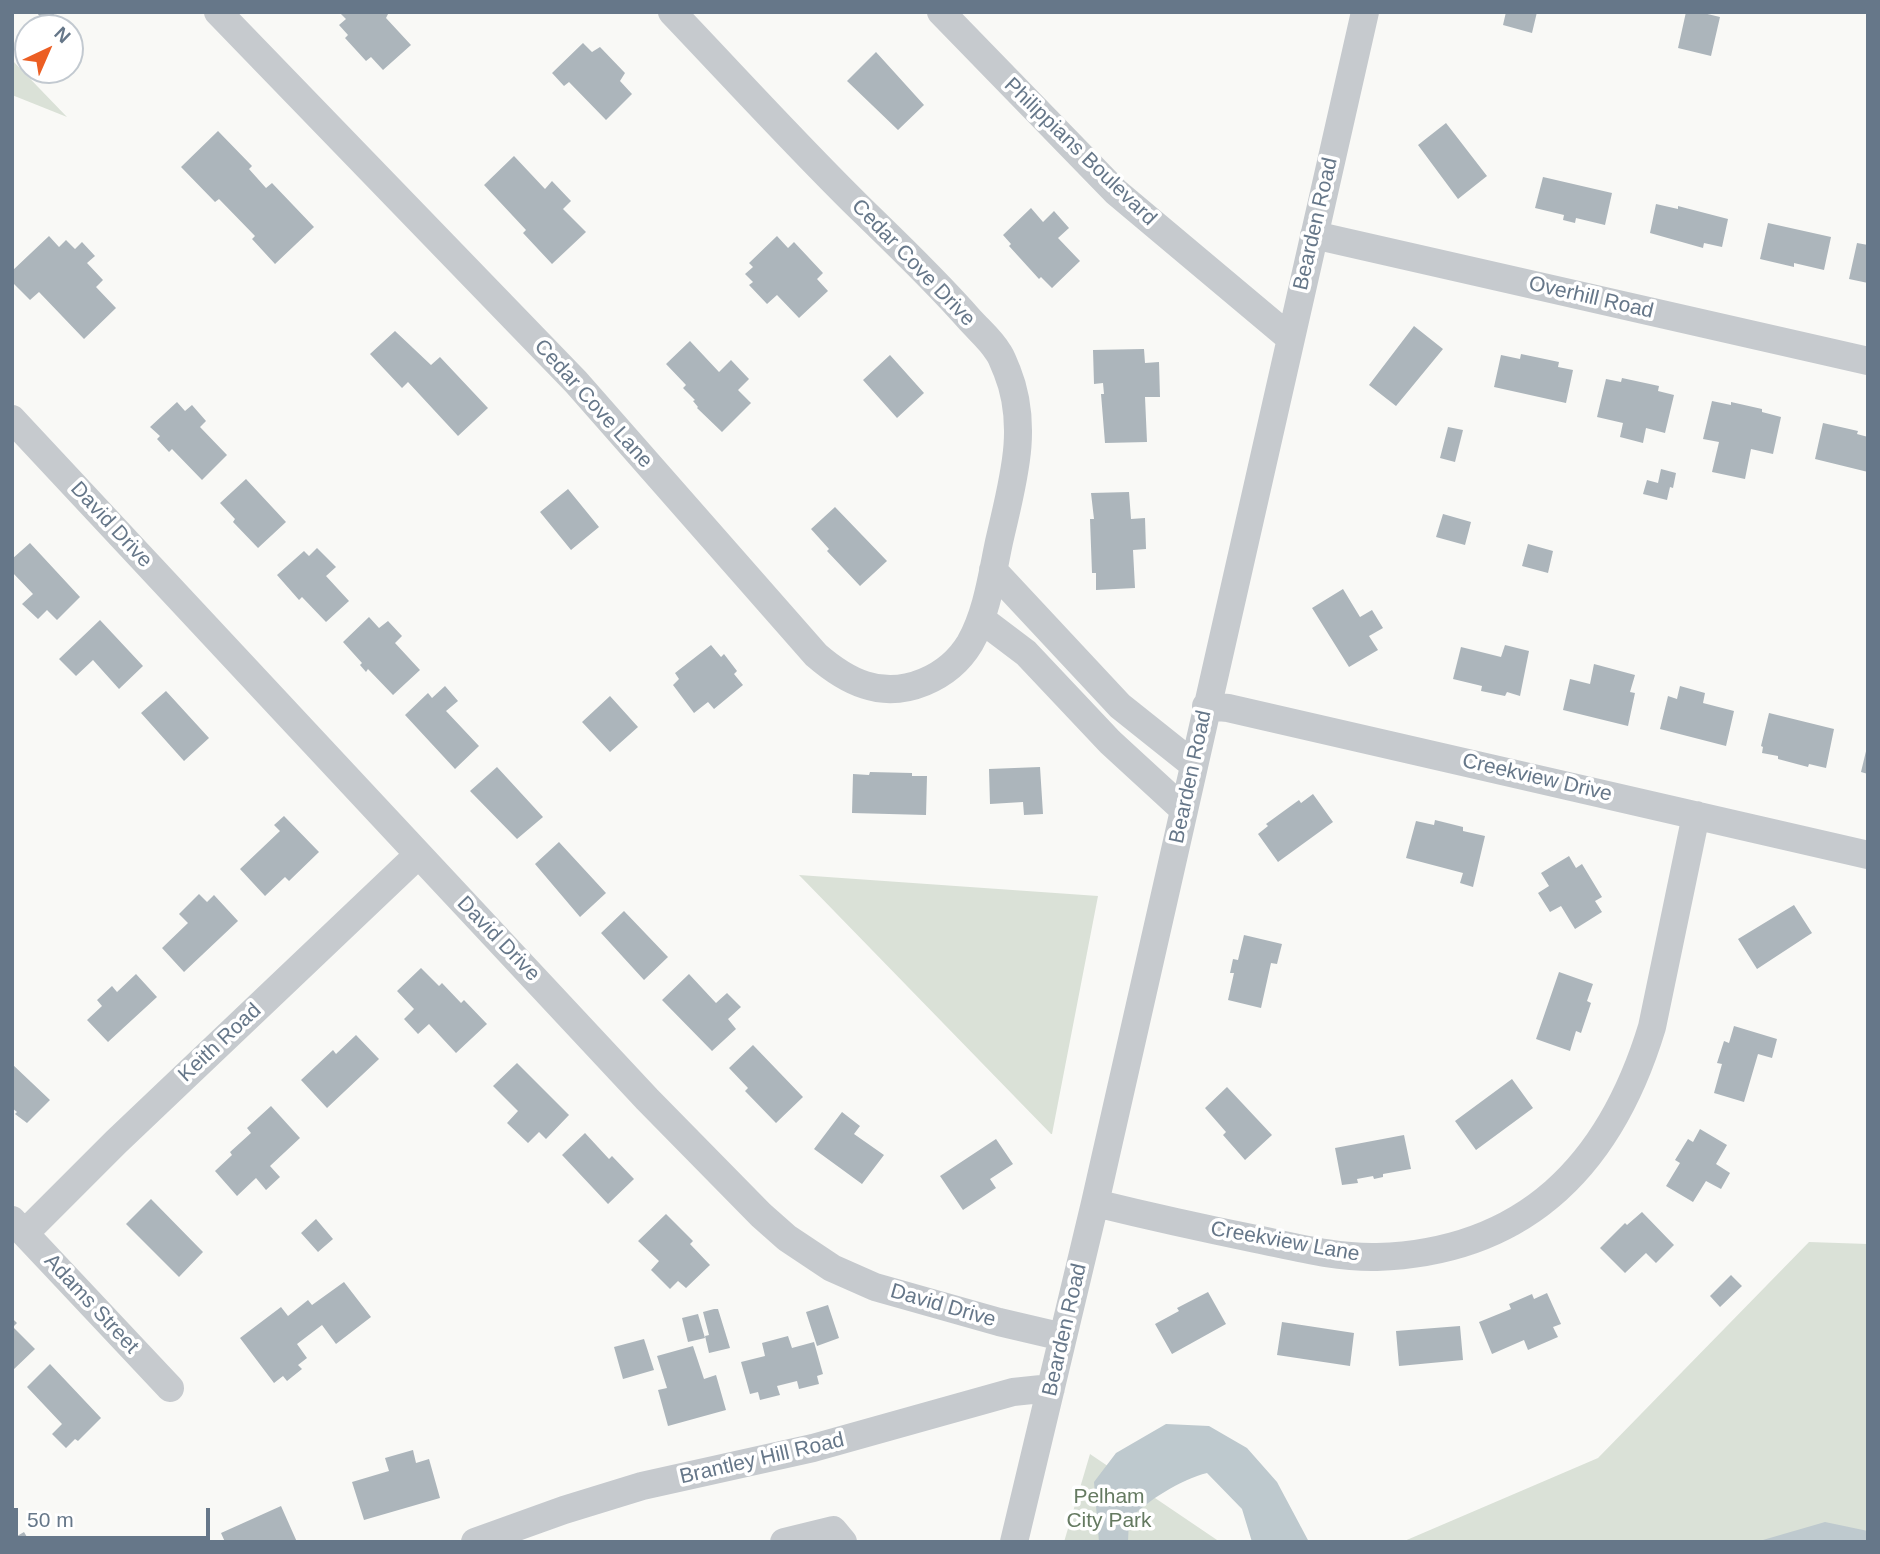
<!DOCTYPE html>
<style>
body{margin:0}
#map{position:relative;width:1880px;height:1554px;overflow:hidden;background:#f9f9f6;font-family:Helvetica,sans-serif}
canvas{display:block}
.frame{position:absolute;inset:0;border:14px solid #667789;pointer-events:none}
.north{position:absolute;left:14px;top:14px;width:70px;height:70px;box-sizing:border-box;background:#fff;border:2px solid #c2c9d0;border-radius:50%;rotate:44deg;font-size:19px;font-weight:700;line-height:28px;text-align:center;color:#667789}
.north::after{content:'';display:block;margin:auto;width:24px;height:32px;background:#ec5e23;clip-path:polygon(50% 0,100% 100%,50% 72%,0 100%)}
.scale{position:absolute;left:14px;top:1508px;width:196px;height:32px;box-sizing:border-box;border:4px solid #667789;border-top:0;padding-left:9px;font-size:21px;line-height:24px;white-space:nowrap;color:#667789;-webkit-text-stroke:5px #fff;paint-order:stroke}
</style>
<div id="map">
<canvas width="1880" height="1554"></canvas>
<div class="frame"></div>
<div class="north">N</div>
<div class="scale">50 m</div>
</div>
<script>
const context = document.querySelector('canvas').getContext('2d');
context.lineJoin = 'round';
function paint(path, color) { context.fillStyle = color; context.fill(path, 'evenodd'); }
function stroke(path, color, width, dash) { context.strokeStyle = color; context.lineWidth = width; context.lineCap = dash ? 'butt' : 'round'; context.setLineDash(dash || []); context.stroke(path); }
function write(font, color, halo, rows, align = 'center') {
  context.font = font + ' Helvetica,sans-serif'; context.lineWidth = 7; context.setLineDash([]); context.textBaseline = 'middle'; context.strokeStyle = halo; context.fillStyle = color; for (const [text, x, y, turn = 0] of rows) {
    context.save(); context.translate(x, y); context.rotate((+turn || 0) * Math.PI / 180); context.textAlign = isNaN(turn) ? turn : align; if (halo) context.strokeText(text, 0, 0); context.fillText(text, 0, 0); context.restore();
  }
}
paint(new Path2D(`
 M12 60 67 117 12 95Z
 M799 875 1098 896 1052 1134H1051Z
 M1809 1242 1868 1244V1542H1402L1598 1458Z
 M1090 1454 1220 1542H1064Z`), '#dae1d7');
paint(new Path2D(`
 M1166 1424 1209 1426 1247 1448 1277 1482 1309 1542H1252L1242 1509 1207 1473C1182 1479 1146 1501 1129 1520L1128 1542H1099L1094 1482 1116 1453Z
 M1825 1522 1868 1531V1542H1756Z`), '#bec9ce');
paint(new Path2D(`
 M36 12H57L45 22Z
 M339 12H389L386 18 411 45 383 70 371 57 366 61 345 38 348 35 339 25 346 19Z
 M1506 12H1537L1532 33 1503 25Z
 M1686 12H1699L1720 17 1711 56 1678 48Z
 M583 43 592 52 600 47 625 73 620 81 632 94 606 120 569 82 564 86 552 73Z
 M876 52 924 105 898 130 847 81Z
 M1446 123 1487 176 1458 199 1418 145Z
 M218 131 252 166 249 169 266 188 272 183 314 227 275 264 252 239 255 236 219 199 215 202 181 167Z
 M514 156 545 189 552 181 571 201 563 209 586 232 552 264 523 233 526 230 484 185Z
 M1543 177 1612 193 1605 225 1576 218 1575 223 1563 220 1564 215 1535 208Z
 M1656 204 1678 209V206L1728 219 1722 247 1704 243 1703 248 1650 233Z
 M1031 208 1043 222 1054 211 1069 228 1058 238 1080 261 1052 288 1041 277 1039 279 1009 246 1011 244 1003 235Z
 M1768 223 1831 237 1824 270 1794 263V267L1760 259Z
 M49 236 59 247 66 240 75 249 82 242 95 256 87 263 103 280 96 287 116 308 84 339 39 292 30 300 12 282V271Z
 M777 236 788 248 794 242 823 273 817 279 828 291 799 318 777 295 767 304 749 285 753 282 745 274 753 267 749 263Z
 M1857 243 1868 245V283L1849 279Z
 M1414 326 1443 349 1396 406 1369 385Z
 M395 331 431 365 440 357 488 408 458 436 408 382 402 388 370 354Z
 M690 341 719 372 731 360 749 379 738 390 751 403 722 432 697 408 698 407 693 401 695 400 683 388 686 385 666 364Z
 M1144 349 1145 363 1159 362 1160 397H1145L1147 442 1105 443 1101 394H1104L1103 383 1094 384 1093 350Z
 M1521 354 1559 362 1558 367 1573 370 1566 403 1494 387 1501 355 1520 359Z
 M890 355 924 393 897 418 863 380Z
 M1622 378 1659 386 1658 391 1674 395 1665 433 1646 428 1643 443 1620 437 1623 423 1597 417 1606 379 1621 382Z
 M1712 401 1731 405V402L1762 409V412L1781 417 1773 454 1751 449 1745 479 1712 472 1719 442 1703 439Z
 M177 402 185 411 192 405 206 421 200 427 227 455 202 480 172 449 169 452 157 439 160 436 150 427Z
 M1823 423 1858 431 1857 434 1868 437V472L1815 459Z
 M1448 427 1463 430 1455 462 1440 458Z
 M1661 469 1676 473 1673 488 1670 487 1667 500 1643 494 1647 480 1658 483Z
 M246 479 286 522 258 548 233 522 235 519 220 503Z
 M568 489 599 527 571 550 540 512Z
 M1129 492 1131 519 1145 518 1146 549 1133 550 1135 588 1096 590V573H1092L1090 519H1094L1091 493Z
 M835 507 887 561 860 586 827 551 829 549 811 529Z
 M1443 514 1471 522 1465 545 1436 537Z
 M30 543 80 597 57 620 47 610 38 619 22 604 33 594 12 572V559Z
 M1528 544 1553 551 1548 573 1522 566Z
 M317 548 336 567 326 576 349 601 326 622 302 597 299 600 277 575 304 551 309 556Z
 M1343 589 1360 617 1372 610 1383 628 1369 636 1378 650 1349 667 1312 608Z
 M369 617 379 628 388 621 402 636 395 643 420 670 393 695 368 669 366 672 360 665 362 663 343 642Z
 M100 620 143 666 119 689 93 660 76 676 59 659Z
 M711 645 721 657 724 654 737 671 734 674 743 685 714 709 708 702 694 713 673 685 679 679 675 673Z
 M1505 645 1529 651 1520 696 1507 692 1505 696 1481 691 1482 686 1453 679 1461 647 1501 657Z
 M1594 664 1635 675 1630 692 1635 693 1628 726 1563 710 1570 679 1590 684Z
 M445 686 458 701 446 711 479 746 455 769 405 715 428 693 432 698Z
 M1680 686 1705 693 1703 703 1734 711 1726 746 1660 729 1668 696 1677 699Z
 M166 691 209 738 184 761 141 713Z
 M610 696 638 727 610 752 582 722Z
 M1769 713 1834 729 1826 768 1809 764 1808 767 1778 759V756L1762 753 1763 747 1761 746Z
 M1867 747H1868V774L1861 772Z
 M497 767 543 817 517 839 470 791Z
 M1040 767 1043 814 1024 815 1023 802 990 804 989 769Z
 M870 772 912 773V776H927L926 815 852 813 853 774 869 775Z
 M1313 794 1333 822 1278 862 1258 834 1268 826 1266 824 1299 800 1301 803Z
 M284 816 319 852 289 881 285 877 265 896 240 869 280 831 274 825Z
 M1435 820 1463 827V831L1485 836 1473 887 1460 883 1463 873 1406 858 1416 821 1434 825Z
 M559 842 606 893 580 917 535 864Z
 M1569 856 1576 868 1582 864 1602 897 1595 901 1602 912 1575 929 1561 906 1550 912 1538 893 1549 886 1541 873Z
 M199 894 207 902 214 895 238 921 184 972 162 948 188 923 179 914Z
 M1794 905 1812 933 1757 969 1738 939Z
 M624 911 668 957 644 980 601 933Z
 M1244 935 1282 944 1277 964 1271 963 1261 1008 1228 1000 1234 973H1230L1233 959 1238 960Z
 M421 968 439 986 442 983 461 1003 464 1000 487 1024 456 1053 429 1024 418 1034 404 1019 414 1009 397 991Z
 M1559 972 1593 984 1587 1001 1591 1003 1581 1033 1576 1031 1570 1051 1536 1039Z
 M136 974 157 997 108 1042 87 1020 102 1006 97 1000 112 986 117 992Z
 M689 974 716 1003 727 993 741 1007 728 1019 736 1029 712 1051 662 1000Z
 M1734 1026 1777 1039 1772 1058 1758 1054 1744 1102 1714 1093 1722 1064 1717 1063 1724 1041 1729 1043Z
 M356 1035 379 1059 327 1108 301 1080 333 1050 336 1054Z
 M753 1045 803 1097 776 1123 745 1091 748 1088 729 1068Z
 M517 1063 569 1115 546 1139 539 1132 528 1143 507 1123 518 1111 493 1086Z
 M12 1064 50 1100 27 1123 15 1114 17 1112 12 1108Z
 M1512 1079 1533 1108 1476 1150 1455 1121Z
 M1227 1087 1272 1135 1245 1160 1223 1135 1226 1132 1205 1108Z
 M271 1106 300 1138 270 1166 280 1177 266 1190 256 1178 237 1196 215 1171 232 1155 230 1152 251 1133 247 1128Z
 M842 1112 860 1126 854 1134 884 1155 862 1184 814 1149Z
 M1700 1129 1727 1145 1716 1164 1730 1173 1721 1189 1706 1181 1693 1202 1666 1186 1680 1163 1675 1160 1688 1139 1693 1142Z
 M585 1133 609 1159 612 1156 634 1179 608 1204 562 1155Z
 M1404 1135 1411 1169 1383 1174V1177L1374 1179 1373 1176 1357 1179 1358 1183 1342 1185 1335 1148Z
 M996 1139 1013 1164 990 1179 996 1188 963 1210 940 1176Z
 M151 1199 203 1252 179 1277 126 1224Z
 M1642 1212 1674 1245 1656 1263 1646 1253 1625 1273 1600 1248 1625 1223 1627 1225Z
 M666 1214 693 1241 690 1244 710 1265 686 1288 678 1281 670 1289 651 1270 659 1261 638 1241Z
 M316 1219 333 1239 318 1252 301 1233Z
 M1731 1275 1742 1286 1720 1307 1710 1296Z
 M344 1282 371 1317 336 1344 322 1325 297 1344 307 1358 298 1365 302 1369 287 1381 283 1376 274 1383 240 1338 281 1307 288 1316 308 1300 312 1305Z
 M1208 1292 1226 1324 1172 1354 1155 1324 1179 1311 1177 1308Z
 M1547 1293 1561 1324 1553 1327 1558 1337 1528 1350 1524 1340 1492 1354 1479 1322 1511 1309 1509 1304 1532 1294 1534 1299Z
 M828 1305 839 1338 817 1346 806 1312Z
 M714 1309H718L730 1348 709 1353 705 1336 709 1335 703 1312Z
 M698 1314 705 1338 688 1342 682 1318Z
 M12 1318 17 1323 13 1327 35 1349 12 1371Z
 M1282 1322 1354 1333 1350 1366 1277 1355Z
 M1460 1326 1463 1360 1399 1366 1396 1331Z
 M788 1336 792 1348 814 1342 823 1374 817 1376 819 1384 799 1389 797 1381 777 1386 780 1395 760 1400 758 1392 750 1394 741 1362 765 1356 762 1343Z
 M644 1339 654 1370 623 1379 614 1347Z
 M693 1346 704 1379 716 1375 726 1410 668 1426 658 1390 667 1388 657 1356Z
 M50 1364 101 1418 78 1441 75 1439 66 1448 52 1434 62 1424 27 1387Z
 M413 1450 416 1463 429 1459 440 1498 364 1520 352 1482 389 1471 385 1458Z
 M281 1506 297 1542H225L221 1533Z
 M24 1532 30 1542H12V1539Z`), '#acb5bb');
stroke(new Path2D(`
 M218 12 576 382 816 655C831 668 846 679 865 685 904 698 949 678 970 643 987 613 992 575 999 542 1012 484 1030 428 1007 371 1004 365 1002 357 998 352 991 340 979 330 970 320 935 280 897 244 859 207 795 144 734 77 672 12
 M941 12 1116 192 1290 338
 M1314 235 1868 361
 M12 419 647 1099 761 1215 787 1238 832 1268 875 1287 999 1322 1063 1337
 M993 570 1120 706 1194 765
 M981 619 1026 653 1110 742 1184 810
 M1206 706 1228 708 1868 855
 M1095 1203C1148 1216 1202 1228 1256 1239 1295 1247 1336 1258 1377 1257 1526 1252 1610 1165 1652 1027L1696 815
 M12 1220 170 1388
 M25 1233 116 1142 418 855
 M475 1542 564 1510 642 1486 813 1448 1013 1392 1051 1388
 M784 1542 833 1530 843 1542
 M1014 1542 1095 1203 1365 12`), '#c6cace', 28);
write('21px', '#667789', '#fff', [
 ["Philippians Boulevard",1080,152,44],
 ["Bearden Road",1316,224,-77],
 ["Cedar Cove Drive",913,263,46],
 ["Overhill Road",1591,298,13],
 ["Cedar Cove Lane",593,404,48],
 ["David Drive",111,525,47],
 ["Bearden Road",1191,777,-78],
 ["Creekview Drive",1537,778,13],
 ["David Drive",498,939,46],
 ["Keith Road",220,1043,-43],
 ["Creekview Lane",1285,1242,10],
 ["Adams Street",91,1304,47],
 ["David Drive",943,1306,16],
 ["Bearden Road",1065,1330,-77],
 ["Brantley Hill Road",762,1459,-13]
]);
write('21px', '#657a61', '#fff', [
 ["Pelham",1109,1497],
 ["City Park",1109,1521]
]);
</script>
